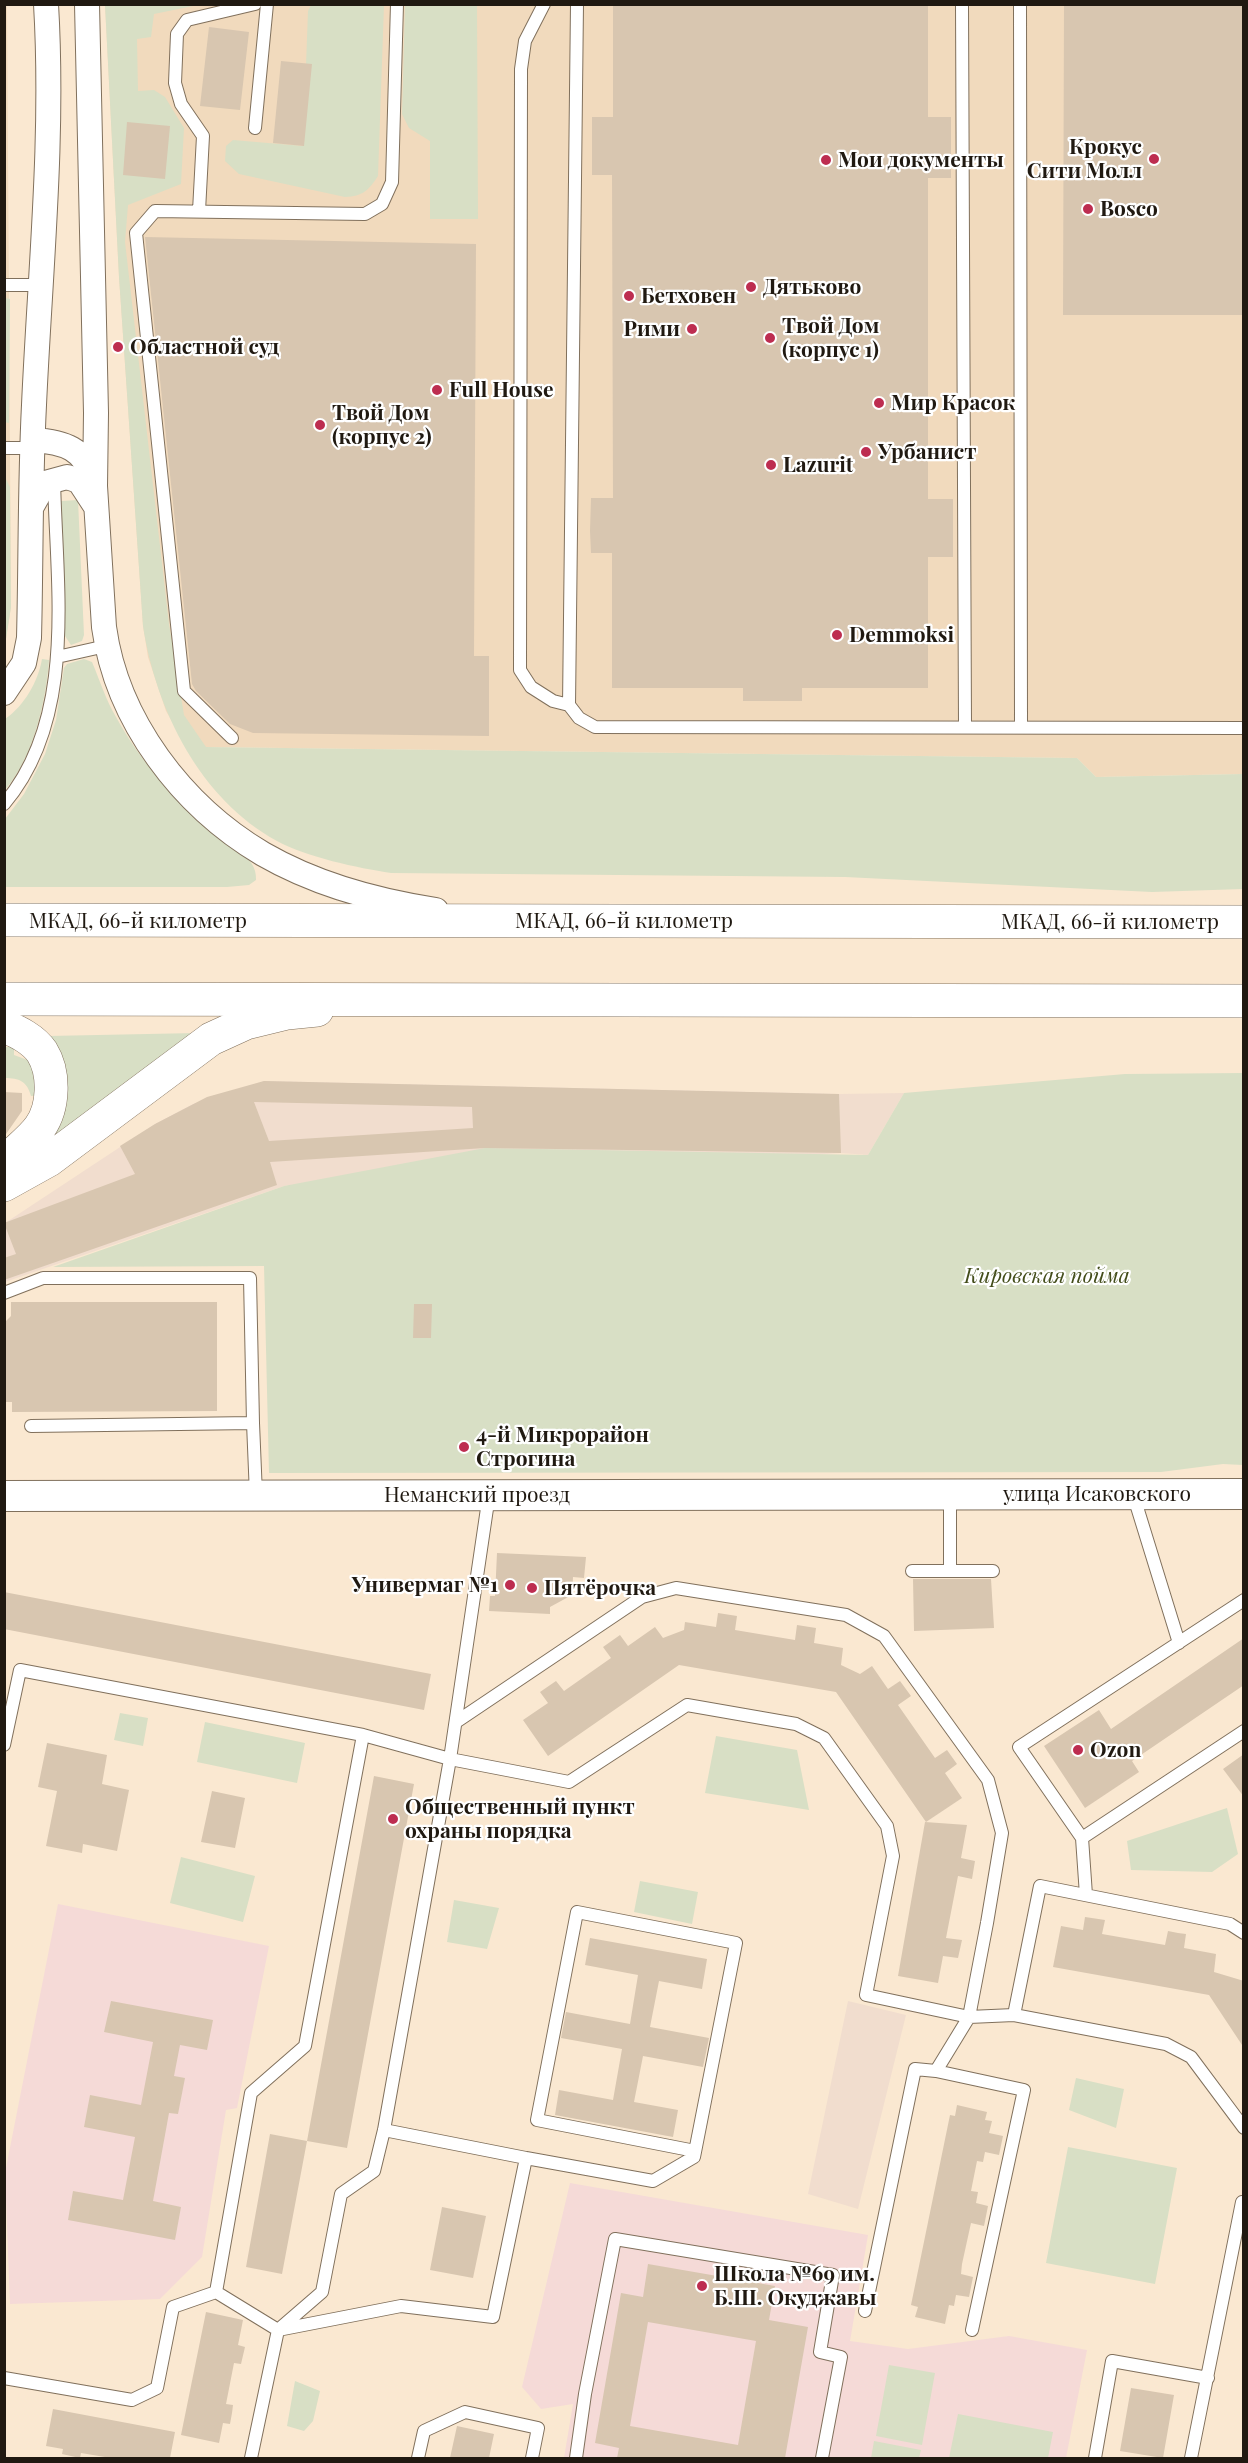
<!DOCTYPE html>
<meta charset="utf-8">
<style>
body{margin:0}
#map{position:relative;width:1248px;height:2463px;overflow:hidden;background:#fae8d1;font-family:"Playfair Display",serif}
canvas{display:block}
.frame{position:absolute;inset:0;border:6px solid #201911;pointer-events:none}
</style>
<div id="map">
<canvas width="1248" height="2463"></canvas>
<div class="frame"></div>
</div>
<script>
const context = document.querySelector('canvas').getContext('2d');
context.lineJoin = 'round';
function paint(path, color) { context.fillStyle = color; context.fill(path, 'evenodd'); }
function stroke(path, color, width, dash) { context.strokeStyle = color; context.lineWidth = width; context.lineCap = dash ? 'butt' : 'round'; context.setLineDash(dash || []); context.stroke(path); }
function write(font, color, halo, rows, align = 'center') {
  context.font = font + ' "Playfair Display",serif'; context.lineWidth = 4.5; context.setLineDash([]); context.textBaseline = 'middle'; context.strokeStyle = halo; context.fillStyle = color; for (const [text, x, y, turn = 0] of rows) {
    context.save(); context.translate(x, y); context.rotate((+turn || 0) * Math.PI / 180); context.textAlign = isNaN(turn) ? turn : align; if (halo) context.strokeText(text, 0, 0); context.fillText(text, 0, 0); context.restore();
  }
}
paint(new Path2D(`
 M7 4 11 607 5 645 4 5Z
 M105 5H1243V774L1096 777 1077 758 206 747 193 758 166 711 148 657 143 626 119 277Z`), '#f1dabd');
paint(new Path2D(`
 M264 1081 839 1094 904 1093 868 1155 841 1153 284 1186 5 1282V1223L155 1124 193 1104Z
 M848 2001 906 2015 858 2209 808 2194Z`), '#f1ddce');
paint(new Path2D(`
 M58 1904 269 1946 237 2108 226 2110 202 2257 160 2299 10 2304 5 2173Z
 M570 2183 868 2235 850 2341 908 2349 1009 2336 1087 2350 1066 2458H564L573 2404 541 2409 522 2387Z`), '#f5dad7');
paint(new Path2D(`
 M105 5H198L154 14 151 37 137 39 138 91 154 90 165 97 184 128 181 184 128 205 125 242 169 624 184 715 206 747 1077 758 1096 777 1243 774V889L1152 892 845 877 391 873C358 868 306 857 277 841 200 799 156 710 143 626L119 277Z
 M311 5H384L378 176C368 191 363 196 345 197L239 174 225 161 226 146 233 140 303 146 308 11Z
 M405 5H477L478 219H430V141L409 128 402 114Z
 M5 298 10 299 9 423 4 422Z
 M5 477 10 487 11 607 5 645Z
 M78 500 84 635 82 641 71 645 65 636 61 501Z
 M42 659 49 660C46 702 33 758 5 790V719C24 706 38 682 42 659Z
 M84 659 92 662C100 681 106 700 116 717 139 759 173 798 209 830 225 844 258 855 256 880L249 885 227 887H5V819L24 794 45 754 56 720 64 668 67 664Z
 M197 1033 46 1149C69 1106 78 1078 48 1036Z
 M5 1047H14V1055L33 1062 41 1095 31 1096C27 1081 19 1078 5 1078Z
 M1243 1073V1465L1223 1464 1161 1472 269 1473 264 1266 53 1267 284 1186 485 1148 868 1155 904 1093 1125 1074Z
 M120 1713 148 1718 143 1746 114 1740Z
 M205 1722 305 1743 297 1783 197 1762Z
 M716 1736 797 1750 809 1810 705 1793Z
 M1227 1808 1238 1854 1212 1872 1131 1870 1127 1841Z
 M181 1857 255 1876 243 1922 170 1903Z
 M640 1881 698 1892 692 1924 634 1912Z
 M454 1900 499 1908 487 1949 447 1942Z
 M1076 2078 1124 2089 1116 2128 1069 2110Z
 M1068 2147 1177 2168 1155 2284 1046 2263Z
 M889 2365 935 2373 922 2445 876 2436Z
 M295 2381 320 2391 313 2421 304 2431 287 2426Z
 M958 2414 1053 2432 1048 2458H949Z
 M874 2441 921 2450 919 2458H871Z`), '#d8dfc5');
paint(new Path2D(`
 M613 4H928V117H951V178H928V499H953V557H928V688H802V701H743V688H612V553H591L590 531 591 498H613L612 175H592V117H613Z
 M1064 4H1244V315H1063Z
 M209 27 249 32 240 110 200 106Z
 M281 61 312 64 304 146 273 143Z
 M127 122 170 126 165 179 123 175Z
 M145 237 476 244 474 656H489V736L253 733 230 724 196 691 192 684Z
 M264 1081 839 1094 841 1153 485 1148 270 1162 277 1185 4 1280V1258L16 1254 4 1223 135 1174 120 1146 155 1124 207 1097ZM254 1102 472 1107 473 1128 269 1141Z
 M4 1092 22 1093V1111L4 1137Z
 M11 1302H217V1411L12 1412V1402H4V1323L11 1316Z
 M414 1304H432L431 1338H413Z
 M497 1553 586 1557 584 1578 573 1577 572 1595 550 1607V1614L489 1611 490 1596H495Z
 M913 1579H991L994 1628 914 1631Z
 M4 1592 431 1674 424 1710 4 1629Z
 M718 1613 737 1616 735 1630 795 1640 797 1625 816 1628 814 1643 843 1648 841 1665 860 1674 872 1666 888 1689 900 1681 911 1696 898 1705 935 1758 947 1750 957 1764 945 1773 962 1798 926 1822 836 1692 679 1665 548 1756 523 1720 548 1703 540 1692 556 1681 564 1691 611 1658 603 1647 620 1635 628 1646 655 1627 663 1638 684 1630 685 1622 716 1627Z
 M1244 1638V1685L1132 1761 1139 1772 1085 1808 1044 1746 1099 1710 1111 1729Z
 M47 1743 107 1755 102 1784 129 1790 117 1851 83 1844 82 1853 46 1846 57 1791 38 1787Z
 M1244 1754V1797L1223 1769Z
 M374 1776 414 1784 347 2148 307 2141Z
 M212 1791 245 1798 235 1848 201 1842Z
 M925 1822 967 1825 961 1858 975 1861 972 1879 958 1876 946 1938 962 1940 958 1958 943 1956 938 1983 898 1976Z
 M1085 1917 1105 1920 1102 1934 1165 1945 1168 1931 1178 1933 1186 1934 1184 1948 1216 1954 1214 1972 1244 1981V2048L1209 1995 1053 1967 1061 1926 1083 1930Z
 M590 1938 707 1959 702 1989 659 1981 650 2027 709 2038 703 2067 643 2056 634 2102 678 2110 673 2137 555 2115 559 2090 613 2100 622 2049 561 2038 566 2012 630 2024 638 1975 585 1965Z
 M111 2001 213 2020 207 2050 180 2045 174 2076 185 2078 178 2114 169 2113 153 2201 181 2207 175 2240 68 2220 73 2191 123 2200 135 2137 84 2127 90 2095 141 2105 153 2042 104 2032Z
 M957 2105 987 2112 985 2120 992 2121 989 2133 1003 2136 999 2155 985 2152 983 2162 977 2161 971 2191 978 2192 976 2203 988 2206 984 2226 971 2223 962 2264 961 2274 973 2277 969 2297 956 2295 954 2306 949 2305 945 2324 915 2317 918 2307 911 2305 950 2115 955 2116Z
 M270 2134 307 2141 282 2274 246 2267Z
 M442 2207 486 2216 473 2278 430 2270Z
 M648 2264 775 2286 769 2320 808 2327 785 2458H617L619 2448 595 2443 621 2293 643 2297ZM648 2322 756 2341 738 2445 630 2426Z
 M206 2312 243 2320 238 2345 245 2347 241 2364 234 2363 226 2404 233 2405 232 2413 230 2424 223 2423 219 2443 181 2435Z
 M1131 2388 1174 2395 1163 2458 1120 2451Z
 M53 2409 175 2432 170 2458H111L81 2453 80 2458 62 2454 63 2449 46 2446Z
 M457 2426 494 2434 489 2458H450Z`), '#d8c6b0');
const service = new Path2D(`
 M544 4 525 41 521 69 520 670 531 687 553 701 569 705 579 718 595 727 1244 728
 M962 4 965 726
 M1020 4 1021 726
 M255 128 267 4
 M199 211 203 136 181 104 175 83 177 34 187 20 255 4
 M4 285H43
 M4 448H33
 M57 657 106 646
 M569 705 577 4
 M232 738 184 691 136 233 155 211 365 214 382 204 392 182 397 4
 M4 804C78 717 56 585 54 479
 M4 1293 43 1278H250L253 1423 31 1426
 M253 1423 256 1495
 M1133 1494 1179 1643
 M950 1495V1571H993
 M912 1571H950
 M456 1722 642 1597 676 1588 846 1615 884 1636 988 1780 1002 1833 987 1923 969 2017 936 2071 1024 2090 972 2330
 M4 1745 20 1670 363 1735 450 1759 569 1782 687 1705 796 1724 824 1738 887 1826 893 1856 866 1995 969 2017 1014 2015 1166 2044 1191 2057 1244 2128
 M1082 1838 1244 1731
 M1086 1895 1082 1838 1019 1747 1244 1600
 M1014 2015 1040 1886 1230 1924 1244 1933
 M384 2130 526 2158
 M216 2292 278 2330 322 2292 341 2194 374 2171 384 2130 450 1759 489 1495
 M865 2311 915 2069 936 2071
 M4 2378 132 2400 157 2388 173 2307 216 2292 251 2093 305 2046 363 1735
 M251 2458 278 2330 401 2306 493 2317 526 2158 653 2181 694 2157 736 1943 577 1912 537 2120 695 2151
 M418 2458 424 2431 465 2412 538 2428 532 2458
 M576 2458 585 2394 615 2239 833 2275 820 2352 841 2357 822 2458
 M1095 2458 1112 2361 1208 2378
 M1191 2458 1242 2202`);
const minor = new Path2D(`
 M87 4 96 413 95 486 104 627C117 721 182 806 263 854 315 884 377 901 436 910
 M33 440C64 442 85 448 94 481
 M32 506 45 483 67 477 79 481 96 507
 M4 693 24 663 29 638C31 560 30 483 34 405 40 272 54 138 46 4`);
const tertiary = new Path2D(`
 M4 1496 1244 1494`);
const secondary = new Path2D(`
 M4 1026C18 1032 33 1039 42 1052 55 1073 54 1107 40 1127 31 1140 15 1151 4 1163
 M4 1185 49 1160 211 1039 246 1023 287 1013 317 1010`);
const trunk = new Path2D(`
 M4 920 1244 922
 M4 999 1244 1001`);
stroke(service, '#80705c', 14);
stroke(minor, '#80705c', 26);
stroke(tertiary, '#80705c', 32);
stroke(secondary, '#80705c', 34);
stroke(trunk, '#80705c', 34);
stroke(service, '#fff', 12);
stroke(minor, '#fff', 24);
stroke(tertiary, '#fff', 30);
stroke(secondary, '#fff', 33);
stroke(trunk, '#fff', 33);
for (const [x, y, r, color] of [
 [1154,159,6,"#bd2d50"],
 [826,160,6,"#bd2d50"],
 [1088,209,6,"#bd2d50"],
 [751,287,6,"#bd2d50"],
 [629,296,6,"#bd2d50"],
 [692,329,6,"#bd2d50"],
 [770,338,6,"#bd2d50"],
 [118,347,6,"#bd2d50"],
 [437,390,6,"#bd2d50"],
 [879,403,6,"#bd2d50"],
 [320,425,6,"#bd2d50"],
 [866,452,6,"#bd2d50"],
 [771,465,6,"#bd2d50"],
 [837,635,6,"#bd2d50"],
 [464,1447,6,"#bd2d50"],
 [510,1585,6,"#bd2d50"],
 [532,1588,6,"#bd2d50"],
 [1078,1750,6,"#bd2d50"],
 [393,1819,6,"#bd2d50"],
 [702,2286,6,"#bd2d50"]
]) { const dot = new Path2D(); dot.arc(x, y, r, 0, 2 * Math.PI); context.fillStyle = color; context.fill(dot); stroke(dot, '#fff', 2); }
write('bold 21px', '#201911', '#fff', [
 ["Крокус",1142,147,"right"],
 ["Сити Молл",1142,171,"right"],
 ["Мои документы",838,160],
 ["Bosco",1100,209],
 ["Дятьково",763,287],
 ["Бетховен",641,296],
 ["Твой Дом",782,326],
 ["(корпус 1)",782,350],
 ["Рими",680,329,"right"],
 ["Областной суд",130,347],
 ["Full House",449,390],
 ["Мир Красок",891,403],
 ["Твой Дом",332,413],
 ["(корпус 2)",332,437],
 ["Урбанист",878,452],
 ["Lazurit",783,465],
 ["Demmoksi",849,635],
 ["4-й Микрорайон",476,1435],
 ["Строгина",476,1459],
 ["Универмаг №1",498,1585,"right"],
 ["Пятёрочка",544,1588],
 ["Ozon",1090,1750],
 ["Общественный пункт",405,1807],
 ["охраны порядка",405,1831],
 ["Школа №69 им.",714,2274],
 ["Б.Ш. Окуджавы",714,2298]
], 'left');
write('21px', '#201911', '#fff', [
 ["МКАД, 66-й километр",138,921],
 ["МКАД, 66-й километр",624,921],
 ["МКАД, 66-й километр",1110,922],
 ["улица Исаковского",1097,1494],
 ["Неманский проезд",477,1495]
]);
write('italic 21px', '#434d1a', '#fff', [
 ["Кировская пойма",1047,1276]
]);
</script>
